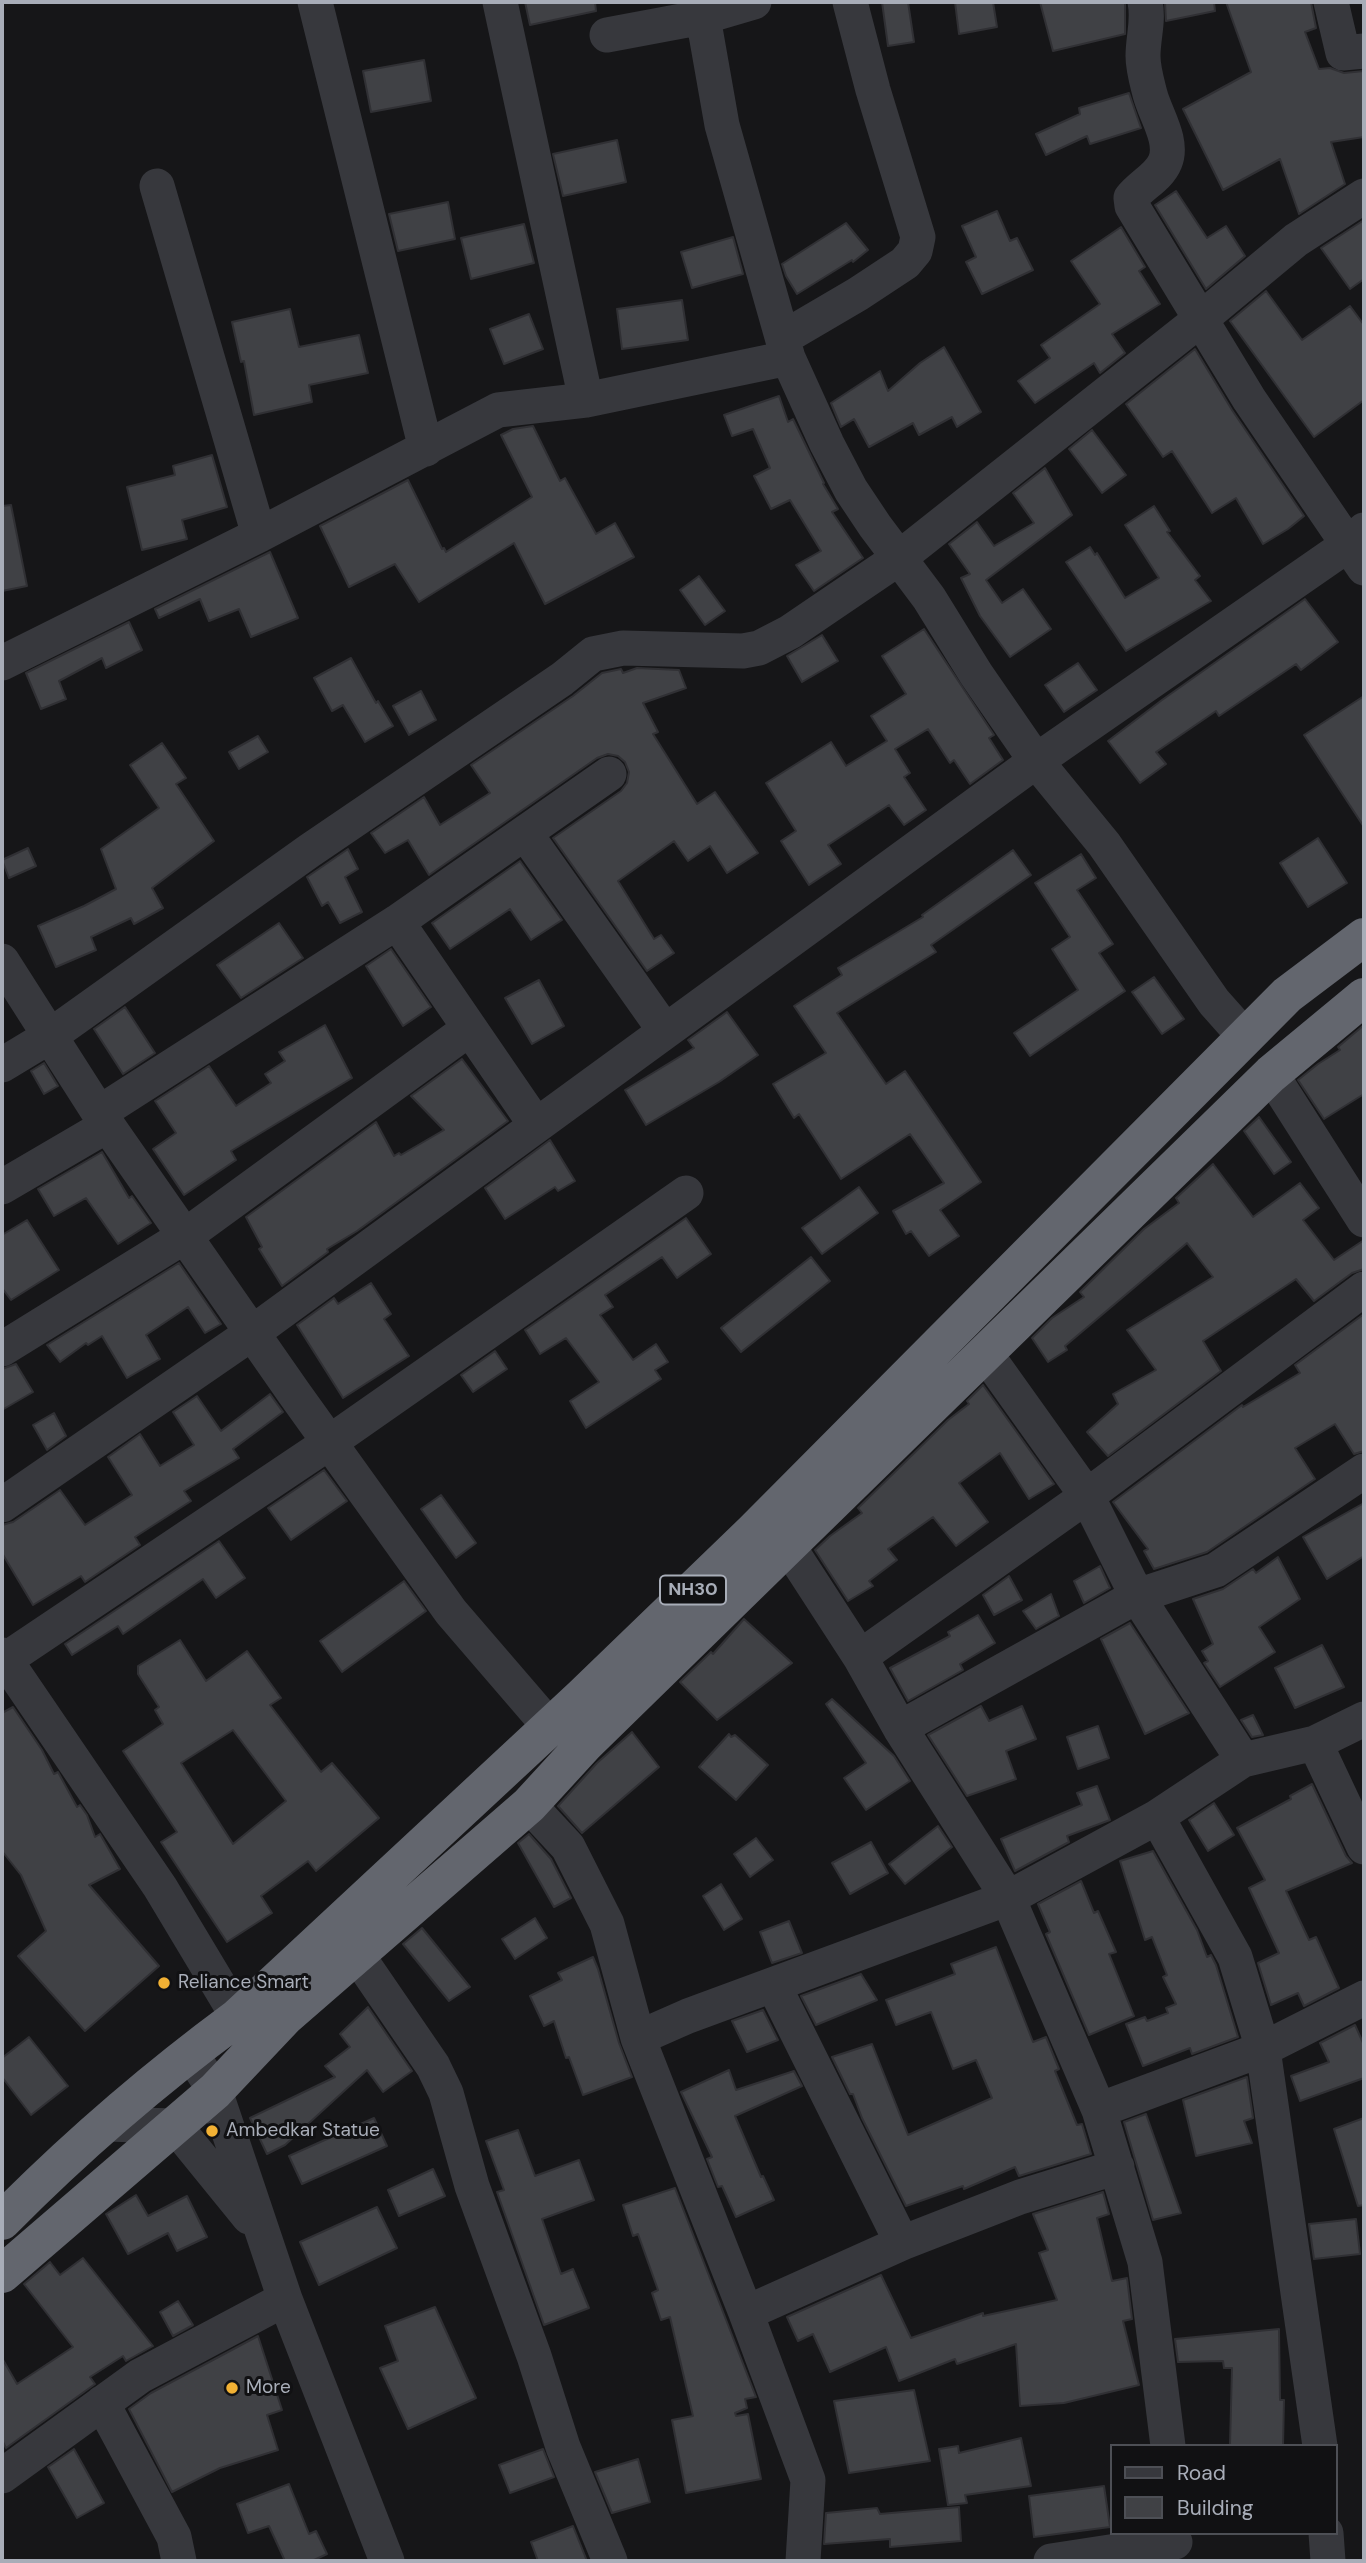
<!DOCTYPE html>
<style>
body{margin:0}
#map{position:relative;width:1366px;height:2563px;overflow:hidden;background:#161618;font-family:"DM Sans",sans-serif}
canvas{display:block}
.frame{position:absolute;inset:0;border:4px solid #a8adb8;pointer-events:none}
.legend{position:absolute;left:1110px;top:2444px;width:228px;height:91px;box-sizing:border-box;background:#111113;border:2px solid #4d4f55;margin:0;padding:9px 12px;list-style:none;font-size:21px;color:#a8adb8}
.legend li{display:flex;align-items:center;gap:14px;height:35px}
.legend b{width:35px;border:2px solid #4d4f55}
</style>
<div id="map">
<canvas width="1366" height="2563"></canvas>
<div class="frame"></div>
<ul class="legend">
<li><b style="height:9px;background:#37383d"></b>Road</li>
<li><b style="height:19px;background:#404145"></b>Building</li>
</ul>
</div>
<script>
const context = document.querySelector('canvas').getContext('2d');
context.lineJoin = 'round';
function paint(path, color) { context.fillStyle = color; context.fill(path, 'evenodd'); }
function stroke(path, color, width, dash) { context.strokeStyle = color; context.lineWidth = width; context.lineCap = dash ? 'butt' : 'round'; context.setLineDash(dash || []); context.stroke(path); }
function write(font, color, halo, rows, align = 'center') {
  context.font = font + ' "DM Sans",sans-serif'; context.lineWidth = 6; context.setLineDash([]); context.textBaseline = 'middle'; context.strokeStyle = halo; context.fillStyle = color; for (const [text, x, y, turn = 0] of rows) {
    context.save(); context.translate(x, y); context.rotate((+turn || 0) * Math.PI / 180); context.textAlign = isNaN(turn) ? turn : align; if (halo) context.strokeText(text, 0, 0); context.fillText(text, 0, 0); context.restore();
  }
}
const building = new Path2D(`
 M525 2H595L596 11 530 25Z
 M882 2H908L914 42 888 46Z
 M955 2H993L997 27 959 34Z
 M1040 2H1125V34L1053 51Z
 M1165 2H1214L1215 11 1166 21Z
 M1226 2H1311L1316 28 1305 32 1319 69 1330 68 1344 73 1364 71V137L1331 142 1345 184 1299 214 1280 159 1223 190 1183 109 1251 72Z
 M424 60 431 101 371 112 363 71Z
 M1129 93 1141 128 1090 144 1087 136 1046 155 1036 134 1080 114 1079 108Z
 M617 140 626 182 563 196 553 154Z
 M1176 191 1207 238 1226 226 1245 256 1206 289 1155 205Z
 M448 202 455 239 398 251 389 214Z
 M997 211 1010 241 1017 238 1033 270 982 294 966 262 976 257 962 226Z
 M1364 220V279L1350 289 1321 248Z
 M846 223 868 250 853 262 852 260 797 294 786 276 782 264Z
 M524 224 534 263 471 279 461 238Z
 M1121 227 1145 267 1139 271 1160 304 1112 334 1125 353 1100 373 1094 363 1035 403 1018 381 1050 358 1041 345 1100 304 1071 261Z
 M733 237 743 274 692 288 681 252Z
 M1266 291 1302 340 1350 306 1364 325V400L1314 437 1230 321Z
 M682 300 688 340 622 349 617 309Z
 M290 309 299 347 359 335 368 373 309 385 312 402 254 415 244 361 241 362 232 322Z
 M529 314 543 349 504 364 490 329Z
 M944 347 981 412 957 427 952 417 919 435 913 423 869 447 854 419 841 427 831 403 880 371 888 391 920 363Z
 M1195 349 1232 410 1304 516 1288 529 1263 544 1236 498 1212 513 1172 451 1163 457 1126 404Z
 M779 396 788 422 793 419 824 483 823 484 838 509 832 512 863 558 814 591 796 565 821 551 790 500 771 509 754 476 770 468 753 429 732 436 724 415Z
 M533 426 560 481 565 478 596 534 615 523 634 557 545 604 514 543 419 602 395 564 349 587 320 526 408 480 442 549 444 548 446 552 532 497 501 435 513 429Z
 M1092 430 1126 475 1102 493 1069 449Z
 M212 455 227 507 182 520 187 539 142 550 127 487 175 475 173 466Z
 M1045 468 1072 515 986 580 1002 603 1023 589 1051 629 1010 657 980 616 961 578 970 574 949 544 977 522 994 546 1034 523 1013 493Z
 M11 505 27 586 2 591V506Z
 M1154 506 1170 531 1167 532 1200 576 1195 580 1211 601 1126 651 1066 562 1090 547 1095 555 1097 553 1125 598 1159 578 1125 525Z
 M270 552 298 618 251 637 239 609 209 621 200 599 159 618 155 609Z
 M699 576 725 611 705 625 680 590Z
 M1305 599 1338 642 1301 670 1296 664 1219 716 1216 711 1156 752 1166 764 1140 783 1108 741 1162 700Z
 M129 622 142 650 106 668 102 658 59 681 66 699 41 709 26 673Z
 M924 629 994 735 989 738 1003 760 970 784 954 760 950 763 928 729 895 749 910 773 904 777 926 810 904 825 889 805 828 845 841 864 809 885 781 841 796 831 766 783 831 742 846 766 887 741 871 716 906 694 882 656Z
 M822 635 838 661 802 682 787 656Z
 M351 658 376 703 378 701 393 726 365 742 343 705 332 711 314 678Z
 M1078 663 1097 690 1064 712 1045 685Z
 M637 668 679 670 686 688 643 703 658 732 653 734 697 804 715 792 758 853 727 873 710 846 688 861 674 841 618 881 654 939 661 935 674 953 647 971 553 838 621 791 627 783 629 772 625 762 618 756 608 754 597 758 429 875 408 840 385 853 371 833 424 797 440 825 490 793 471 765 573 696 602 673 621 669 623 673Z
 M421 691 436 720 409 735 393 706Z
 M1364 696V827L1304 735Z
 M258 736 268 752 239 769 229 752Z
 M162 743 186 778 176 784 214 841 152 888 163 908 134 924 131 918 91 937 96 950 56 967 38 926 84 906 116 889 101 849 159 808 130 765Z
 M1318 838 1347 883 1308 907 1280 863Z
 M28 848 36 866 9 878 2 860Z
 M348 849 358 869 345 877 362 912 340 923 328 902 322 906 307 877Z
 M1013 850 1031 875 931 945 936 952 837 1013 886 1084 905 1071 981 1182 940 1210 959 1236 929 1256 911 1231 906 1234 893 1211 944 1183 910 1134 841 1179 799 1114 794 1118 773 1084 826 1053 794 1006 842 975 838 968 923 917 922 915Z
 M1081 854 1096 878 1077 890 1113 944 1099 953 1125 991 1030 1056 1014 1033 1078 990 1052 949 1070 937 1035 883Z
 M520 861 562 920 531 940 510 909 450 949 432 923Z
 M279 923 303 958 241 998 217 965Z
 M391 949 431 1007 403 1026 366 966Z
 M1154 977 1184 1019 1162 1034 1132 992Z
 M539 980 564 1026 532 1044 505 998Z
 M125 1007 155 1053 123 1074 94 1029Z
 M727 1012 758 1055 719 1082 646 1125 625 1090 694 1048 688 1040Z
 M325 1025 352 1078 231 1151 236 1160 184 1195 153 1149 176 1133 155 1101 209 1066 236 1106 271 1083 265 1074 285 1061 279 1052Z
 M1364 1025V1094L1324 1119 1298 1080 1318 1064 1340 1050 1338 1047Z
 M462 1059 508 1121 357 1231 327 1249 328 1252 282 1286 259 1249 262 1247 246 1217 376 1122 394 1156 399 1153 401 1155 444 1130 411 1096Z
 M44 1063 58 1086 44 1094 31 1071Z
 M1259 1117 1291 1162 1274 1174 1244 1131Z
 M550 1140 575 1181 558 1191 555 1187 505 1219 485 1188Z
 M102 1152 129 1198 132 1196 151 1223 118 1244 86 1198 54 1216 38 1189Z
 M1213 1164 1253 1217 1300 1183 1319 1208 1303 1220 1334 1260 1364 1240V1269L1352 1273 1314 1301 1296 1279 1203 1341 1221 1371 1108 1456 1087 1432 1118 1404 1113 1394 1156 1370 1127 1330 1213 1277 1187 1243 1065 1346 1067 1350 1048 1362 1032 1338 1052 1318 1084 1297 1080 1292 1144 1229 1179 1203 1176 1198Z
 M859 1187 878 1213 822 1254 802 1228Z
 M686 1218 711 1254 677 1278 662 1257 605 1295 613 1307 600 1315 633 1360 656 1344 668 1362 655 1370 661 1379 586 1428 570 1401 599 1382 566 1338 540 1354 525 1330Z
 M27 1220 59 1270 11 1300 2 1288V1235Z
 M811 1257 830 1281 741 1352 721 1328Z
 M179 1263 221 1324 205 1333 188 1307 146 1335 160 1359 127 1378 102 1336 88 1345 86 1343 60 1362 47 1345Z
 M371 1283 391 1314 384 1319 409 1356 343 1398 297 1325 334 1298 338 1304Z
 M1364 1314V1451L1354 1454 1335 1424 1295 1448 1315 1479 1207 1552 1154 1569 1144 1551 1148 1549 1113 1502 1242 1405 1243 1407 1300 1373 1295 1365Z
 M495 1351 507 1369 473 1392 461 1375Z
 M16 1364 33 1392 2 1410V1369Z
 M983 1385 1054 1484 1029 1499 1000 1453 959 1483 988 1522 956 1546 933 1517 888 1549 897 1560 869 1581 873 1586 848 1601 815 1550 830 1536 862 1513 858 1508 948 1420 969 1404 967 1401Z
 M270 1394 283 1412 233 1449 239 1458 184 1491 191 1501 135 1537 140 1545 85 1582 81 1576 33 1605 2 1553V1525L13 1522 60 1490 85 1525 132 1495 108 1457 140 1434 160 1466 194 1445 173 1412 197 1396 221 1431Z
 M54 1413 66 1436 47 1450 33 1425Z
 M324 1470 347 1501 291 1540 268 1508Z
 M441 1495 476 1543 456 1558 421 1509Z
 M1364 1503V1556L1327 1579 1303 1537Z
 M219 1541 245 1578 216 1598 203 1579 123 1634 118 1626 72 1655 65 1644Z
 M1278 1557 1300 1599 1259 1627 1275 1652 1220 1687 1204 1663 1208 1661 1202 1651 1213 1644 1193 1599 1223 1589 1253 1569 1256 1573Z
 M1100 1566 1110 1588 1084 1603 1074 1581Z
 M1009 1576 1022 1600 994 1615 983 1595Z
 M404 1581 426 1611 342 1672 320 1641Z
 M1051 1594 1059 1616 1036 1629 1023 1611Z
 M978 1615 995 1643 960 1664 963 1670 908 1701 890 1668 950 1636 948 1632Z
 M744 1619 792 1663 717 1720 680 1682 711 1652 713 1654Z
 M1130 1623 1189 1713 1145 1734 1101 1639Z
 M180 1640 206 1681 247 1651 281 1698 270 1705 321 1772 332 1763 379 1818 316 1871 308 1861 261 1896 272 1913 227 1942 161 1842 177 1832 123 1751 163 1724 155 1710 159 1707 138 1674V1666ZM233 1730 286 1801 233 1844 181 1763Z
 M1322 1645 1344 1687 1295 1708 1275 1668Z
 M832 1699 894 1756 910 1781 866 1810 844 1778 866 1763 826 1704Z
 M981 1706 989 1721 1022 1706 1036 1739 1006 1751 1016 1779 967 1796 928 1735Z
 M13 1707 42 1750 54 1774 58 1772 77 1807 80 1805 87 1815 95 1837 100 1834 120 1869 89 1885 159 1966 85 2031 18 1956 46 1931 21 1875 2 1851V1713Z
 M1253 1715 1263 1735 1252 1737 1241 1720Z
 M1098 1726 1109 1758 1078 1769 1067 1737Z
 M632 1732 659 1767 582 1833 558 1806 597 1763Z
 M729 1734 731 1737 735 1735 768 1765 736 1800 699 1767Z
 M1312 1784 1346 1856 1352 1863 1286 1891 1309 1940 1316 1937 1339 1988 1304 2006 1298 1993 1271 2005 1258 1963 1279 1953 1249 1888 1265 1880 1237 1828 1291 1799 1290 1796Z
 M1097 1786 1110 1820 1067 1836 1069 1842 1015 1871 1001 1839 1082 1805 1077 1793Z
 M1214 1803 1234 1835 1208 1851 1189 1820Z
 M938 1826 952 1847 905 1884 889 1864Z
 M529 1834 551 1859 571 1898 554 1907 518 1843Z
 M756 1838 773 1860 750 1877 734 1854Z
 M871 1842 888 1873 850 1894 832 1863Z
 M1153 1851 1197 1930 1207 1957 1211 1955 1216 1965 1238 2037 1192 2054 1190 2048 1143 2066 1126 2024 1145 2017 1147 2021 1168 2013 1166 2008 1176 2004 1163 1977 1167 1975 1152 1937 1145 1940 1120 1861Z
 M1081 1881 1094 1913 1098 1911 1116 1952 1109 1954 1134 2016 1089 2035 1046 1934 1050 1932 1038 1904Z
 M721 1884 742 1919 724 1930 703 1896Z
 M535 1918 547 1938 515 1959 502 1939Z
 M789 1921 802 1953 772 1963 760 1932Z
 M422 1928 470 1987 449 2001 403 1944Z
 M996 1947 1033 2042 1046 2037 1059 2069 1055 2071 1077 2125 1082 2124 1091 2154 1019 2176 1015 2167 964 2189 963 2186 906 2206 862 2118 853 2094H850L832 2057 872 2044 908 2135 992 2098 976 2060 953 2069 931 2012 896 2025 886 2000 955 1974 951 1964Z
 M593 1957 598 1969 619 2043 632 2077 583 2095 569 2057 566 2058 554 2021 544 2026 530 1996 562 1980 558 1973Z
 M861 1974 877 2000 816 2025 801 1996Z
 M368 2007 412 2071 383 2092 367 2070 285 2145 267 2154 250 2118 335 2077 325 2066 350 2047 340 2034Z
 M763 2010 778 2040 747 2052 732 2021Z
 M1355 2025 1364 2045V2078L1300 2101 1291 2076 1329 2062 1320 2043Z
 M29 2037 68 2086 31 2115 2 2077V2058Z
 M729 2070 736 2090 794 2071 802 2086 735 2116 761 2177 763 2176 774 2200 736 2217 722 2186 718 2187 707 2159 712 2157 681 2092Z
 M1247 2077 1253 2118 1244 2121 1252 2143 1196 2156 1183 2100Z
 M1146 2114 1181 2213 1153 2220 1124 2122Z
 M374 2118 387 2146 302 2184 289 2156Z
 M1364 2118V2205L1358 2206 1334 2129Z
 M518 2130 535 2176 579 2160 594 2200 542 2219 561 2274 573 2269 589 2308 544 2325 497 2192 504 2190 486 2141Z
 M433 2169 445 2196 399 2216 388 2190Z
 M675 2188 756 2397 745 2399 747 2408 735 2413 736 2416 748 2414 761 2479 686 2493 672 2420 693 2416 670 2317 661 2320 652 2293 658 2290 638 2234 633 2236 623 2205Z
 M1103 2192 1109 2214 1097 2218 1112 2281 1127 2278 1132 2319 1123 2321 1139 2385 1064 2403 1020 2406 1016 2344 957 2364 955 2359 899 2381 886 2347 830 2372 813 2334 798 2341 787 2317 881 2275 911 2338 983 2313V2316L1057 2300 1039 2253 1048 2250 1033 2214Z
 M136 2195 148 2216 187 2196 207 2237 177 2251 168 2233 128 2254 106 2214Z
 M377 2207 397 2248 319 2285 300 2242Z
 M1356 2219 1360 2254 1314 2259 1309 2224Z
 M83 2258 153 2346 126 2361 123 2356 90 2377 95 2384 6 2448 2 2440V2358L17 2384 73 2347 24 2284 50 2262 60 2275Z
 M178 2301 193 2325 173 2336 160 2312Z
 M435 2307 476 2398 408 2429 380 2368 398 2361 385 2326Z
 M1279 2329 1280 2400H1284L1283 2446 1230 2445 1232 2368H1224L1223 2361 1178 2362 1175 2339Z
 M258 2336 282 2410 267 2415 278 2450 220 2468 172 2492 129 2409 151 2393Z
 M914 2390 930 2461 849 2473 834 2401Z
 M1021 2438 1031 2486 965 2495 967 2503 948 2505 939 2449 958 2446 959 2453Z
 M74 2449 104 2503 77 2518 48 2467Z
 M543 2449 554 2477 510 2493 499 2465Z
 M638 2459 650 2502 612 2513 595 2472Z
 M289 2484 309 2534 316 2531 327 2554 312 2561H285L269 2526 248 2533 237 2504Z
 M1104 2486 1110 2527 1034 2537 1029 2496Z
 M959 2507 961 2541 890 2547V2539L824 2544 826 2513 877 2508 880 2514Z
 M573 2526 587 2561H538L531 2542Z`);
paint(building, '#404145');
stroke(building, '#303034', 2);
stroke(new Path2D(`
 M315 2 426 449
 M500 2 586 400
 M1145 2C1149 21 1143 37 1143 56 1143 69 1147 82 1150 94 1155 114 1174 141 1165 162 1159 177 1141 185 1131 198L1132 206 1249 399 1364 568
 M1331 2 1343 53 1364 51
 M703 17 722 125 788 358 827 444 851 490 875 526 929 598 976 674 1036 761 1104 844 1214 1002 1246 1038
 M607 35 703 17 754 2
 M157 186 259 535
 M783 338 858 294 905 263 915 251 918 237 873 90 850 2
 M2 663 259 535 498 410 586 400 788 358
 M525 833 665 1031
 M397 922 536 1125
 M2 961 99 1113 294 1393 451 1612 550 1727
 M2 1065 50 1036 309 851 562 679 593 654 623 648 743 651 759 648 790 632 899 558 1202 318 1296 240 1364 196
 M1271 1074 1364 1220
 M99 1113 397 922 609 774
 M2 1187 108 1125
 M2 1349 185 1236 469 1029
 M985 1353 1087 1496 1137 1596 1243 1760
 M2 1505 252 1333 1036 761 1349 544 1364 530
 M788 1546 860 1657 900 1728 1008 1898 1099 2110 1145 2262 1168 2446
 M2 1655 160 1887 238 2017
 M860 1657 1087 1496 1364 1289
 M5 1660 330 1442 686 1193
 M900 1728 1137 1596 1216 1570 1364 1471
 M1315 1743 1364 1847
 M529 1805 568 1847 607 1924 638 2038 746 2313 808 2480 803 2561
 M1157 1817 1235 1957 1263 2049 1320 2446
 M357 1955 433 2066 446 2093 472 2186 534 2356 563 2447 610 2561
 M774 1986 902 2243
 M638 2038 688 2016 1008 1898 1157 1817 1243 1760 1315 1743 1364 1719
 M190 2052 215 2091 285 2299 387 2561
 M1099 2110 1263 2049 1364 1998
 M105 2124 175 2126 249 2217
 M746 2313 902 2243 1020 2197 1117 2167
 M102 2403 174 2537 179 2561
 M2 2476 140 2376 285 2299
 M1326 2533 1328 2561
 M1051 2561 1175 2542`), '#37383d', 35);
stroke(new Path2D(`
 M2 2221C75 2147 154 2079 238 2017L582 1697 753 1532 1287 995 1364 937
 M2 2274 215 2091 285 2017 529 1805 585 1744 1271 1074 1364 997`), '#63666e', 38);
for (const [x, y, r, color] of [
 [164,1983,7,"#f2b134"],
 [212,2131,7,"#f2b134"],
 [232,2388,7,"#f2b134"]
]) { const dot = new Path2D(); dot.arc(x, y, r, 0, 2 * Math.PI); context.fillStyle = color; context.fill(dot); stroke(dot, '#111113', 2.5); }
for (const [x, y, w] of [
 [693,1590,66]
]) { const box = new Path2D(); box.roundRect(x - w / 2, y - 14.5, w, 29, 5); context.fillStyle = '#111113'; context.fill(box); stroke(box, '#a8adb8', 2); }
write('bold 18px', '#a8adb8', null, [
 ["NH30",693,1590]
]);
write('19px', '#a8adb8', '#111113', [
 ["Reliance Smart",178,1983],
 ["Ambedkar Statue",226,2131],
 ["More",246,2388]
], 'left');
</script>
